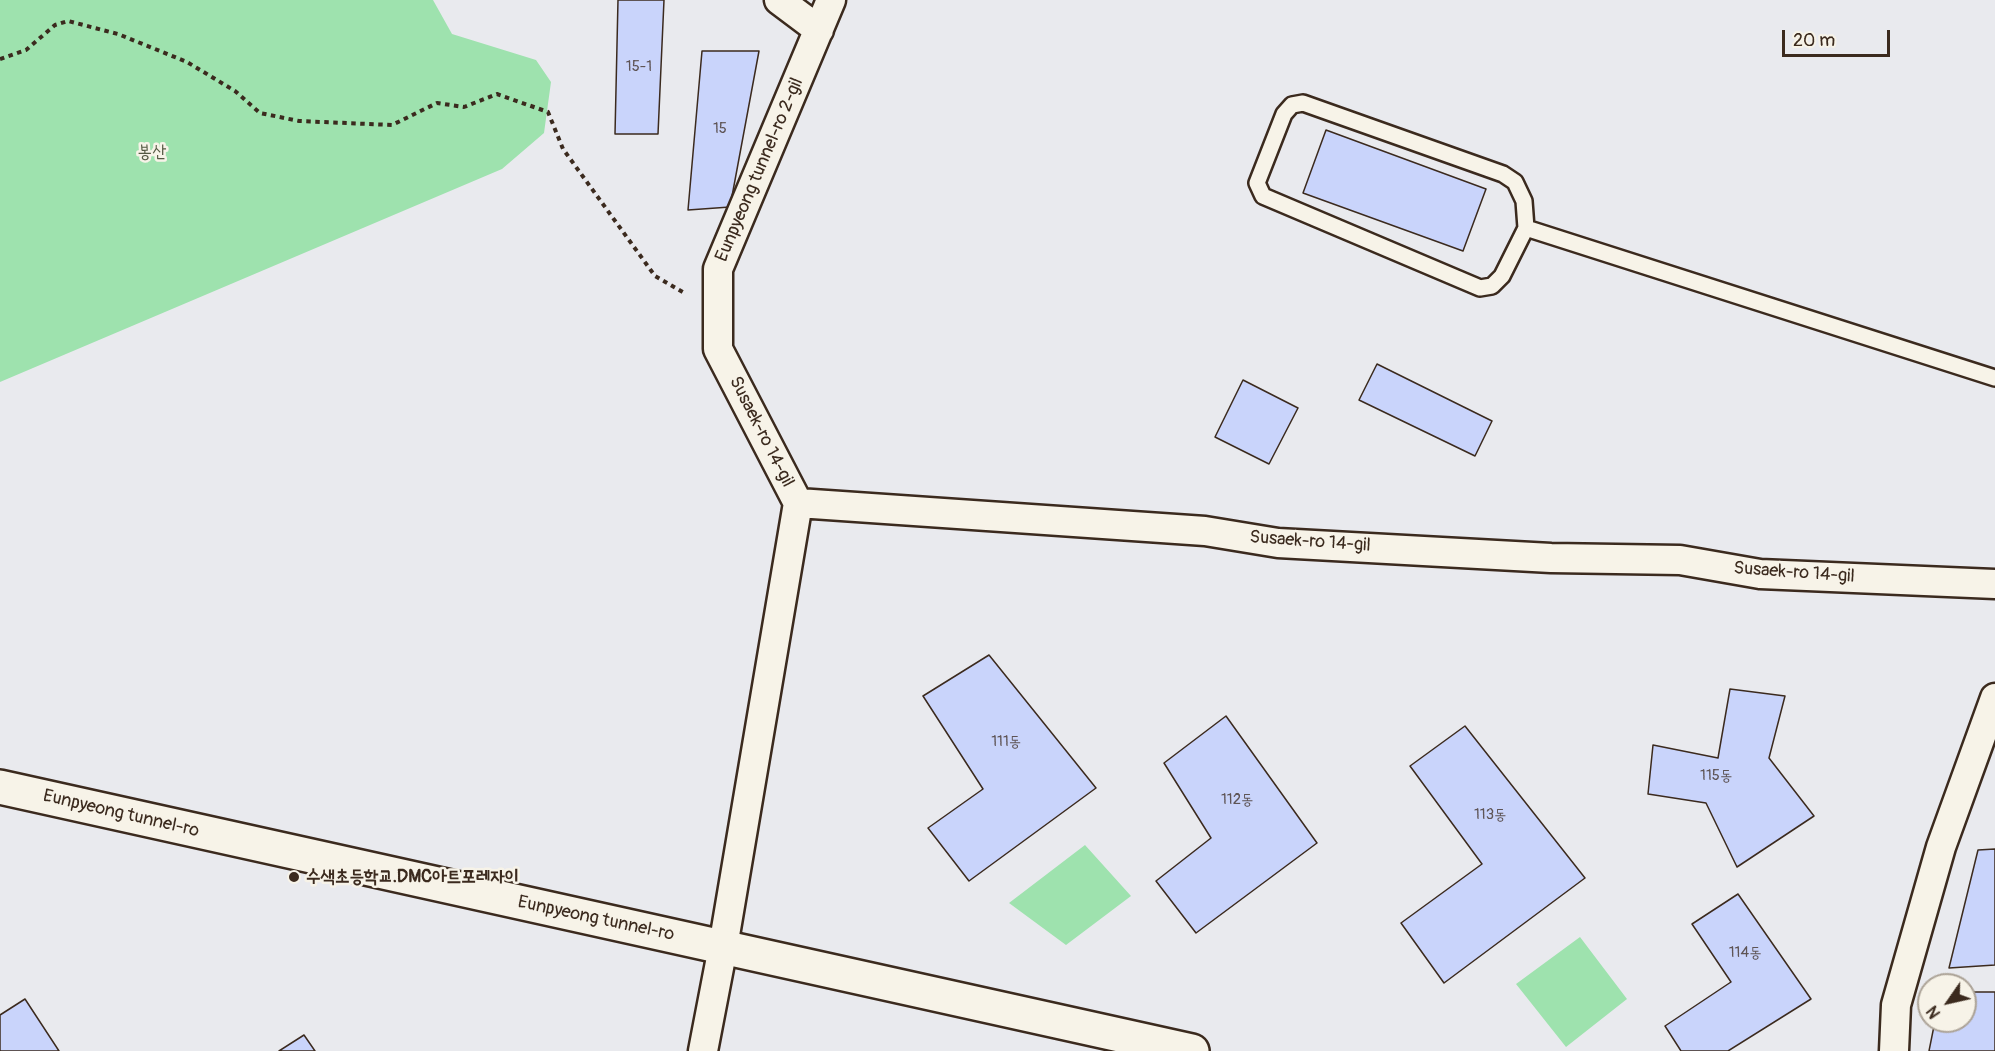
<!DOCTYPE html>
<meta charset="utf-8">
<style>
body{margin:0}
#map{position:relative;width:1995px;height:1051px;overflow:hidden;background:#e9eaee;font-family:Pangolin,sans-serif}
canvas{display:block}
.north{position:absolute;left:1917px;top:973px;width:60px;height:60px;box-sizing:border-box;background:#f7f3e8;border:2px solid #aca397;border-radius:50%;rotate:236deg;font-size:16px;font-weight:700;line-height:24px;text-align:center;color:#3b2a1e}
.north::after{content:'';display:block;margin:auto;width:21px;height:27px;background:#3b2a1e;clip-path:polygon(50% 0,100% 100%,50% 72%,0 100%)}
.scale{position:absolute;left:1782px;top:30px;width:108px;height:27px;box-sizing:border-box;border:3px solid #3b2a1e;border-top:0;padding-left:8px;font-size:18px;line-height:21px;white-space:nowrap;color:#3b2a1e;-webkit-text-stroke:4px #f7f3e8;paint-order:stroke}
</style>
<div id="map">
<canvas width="1995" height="1051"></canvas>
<div class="north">N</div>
<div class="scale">20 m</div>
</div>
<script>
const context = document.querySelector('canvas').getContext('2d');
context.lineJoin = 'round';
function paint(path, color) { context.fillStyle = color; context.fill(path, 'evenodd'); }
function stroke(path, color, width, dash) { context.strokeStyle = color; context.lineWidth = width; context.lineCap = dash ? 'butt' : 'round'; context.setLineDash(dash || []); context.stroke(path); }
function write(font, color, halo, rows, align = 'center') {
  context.font = font + ' Pangolin,"Poor Story",sans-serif'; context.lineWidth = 5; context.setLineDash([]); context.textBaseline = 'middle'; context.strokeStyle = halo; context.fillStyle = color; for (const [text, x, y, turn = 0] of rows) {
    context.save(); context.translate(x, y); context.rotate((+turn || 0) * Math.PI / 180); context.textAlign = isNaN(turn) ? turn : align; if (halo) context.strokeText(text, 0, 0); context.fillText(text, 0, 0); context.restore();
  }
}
paint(new Path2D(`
 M0 0H433L452 34 536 60 551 82 544 133 502 169 0 382Z
 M1085 845 1131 896 1066 945 1009 903Z
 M1580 937 1627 999 1566 1047 1516 984Z`), '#9ee2ae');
const building = new Path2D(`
 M618 0H664L658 134H615Z
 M702 51H759L730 207 688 210Z
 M1326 130 1486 189 1463 251 1303 193Z
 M1377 364 1492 421 1475 456 1359 400Z
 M1243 380 1298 408 1269 464 1215 437Z
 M989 655 1096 788 969 881 928 828 983 789 923 696Z
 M1730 689 1785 696 1769 758 1814 816 1737 867 1706 803 1648 794 1653 745 1718 758Z
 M1226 716 1317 843 1196 933 1156 881 1211 838 1164 763Z
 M1465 726 1585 878 1444 983 1401 923 1482 864 1410 766Z
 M1995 849V965L1949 968 1978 850Z
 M1738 894 1811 999 1728 1051H1681L1665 1026 1731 982 1692 924Z
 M1965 992H1995V1051H1929L1935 1021H1965Z
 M25 999 59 1051H0V1015Z
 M304 1035 315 1051H279Z`);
paint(building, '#c9d4fb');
stroke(building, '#3b2a1e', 1.5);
const service = new Path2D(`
 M1303 103 1503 174 1515 182 1524 201 1526 228 1502 276 1492 286 1480 288 1263 196 1257 183 1284 114 1292 105Z
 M1526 228 1995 378`);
const minor = new Path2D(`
 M779 0 819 30
 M831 0 718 269V349L798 503 1205 531 1278 543 1551 558 1680 560 1760 574 1995 584
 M703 1051 723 947 798 503
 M1894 1051 1896 1005 1941 847 1995 698`);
const secondary = new Path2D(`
 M0 787 1192 1051`);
stroke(service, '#3b2a1e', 20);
stroke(minor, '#3b2a1e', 33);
stroke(secondary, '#3b2a1e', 38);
stroke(new Path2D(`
 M0 59 26 50 55 25 68 21 118 34 187 62 235 91 260 113 299 121 392 125 437 103 464 107 497 94 548 112 563 149 655 276 686 294`), '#3b2a1e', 4, [4.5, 4.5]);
stroke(service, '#f7f3e8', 15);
stroke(minor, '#f7f3e8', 28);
stroke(secondary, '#f7f3e8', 33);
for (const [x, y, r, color] of [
 [294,877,6,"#3b2a1e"]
]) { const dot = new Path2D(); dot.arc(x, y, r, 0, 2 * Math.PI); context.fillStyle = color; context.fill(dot); stroke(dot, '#f7f3e8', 2); }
write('15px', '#5e5455', null, [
 ["15-1",639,67],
 ["15",720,129],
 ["111동",1006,742],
 ["115동",1716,776],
 ["112동",1237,800],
 ["113동",1490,815],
 ["114동",1745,953]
]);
write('18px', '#545842', '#f7f3e8', [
 ["봉산",152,152]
]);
write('18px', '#3b2a1e', '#f7f3e8', [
 ["Eunpyeong tunnel-ro 2-gil",760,170,-67],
 ["Susaek-ro 14-gil",761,432,63],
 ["Susaek-ro 14-gil",1310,542,4],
 ["Susaek-ro 14-gil",1794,573,4],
 ["Eunpyeong tunnel-ro",121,814,13],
 ["Eunpyeong tunnel-ro",596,919,12]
]);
write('bold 18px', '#3b2a1e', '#f7f3e8', [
 ["수색초등학교.DMC아트포레자이",306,877]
], 'left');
</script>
